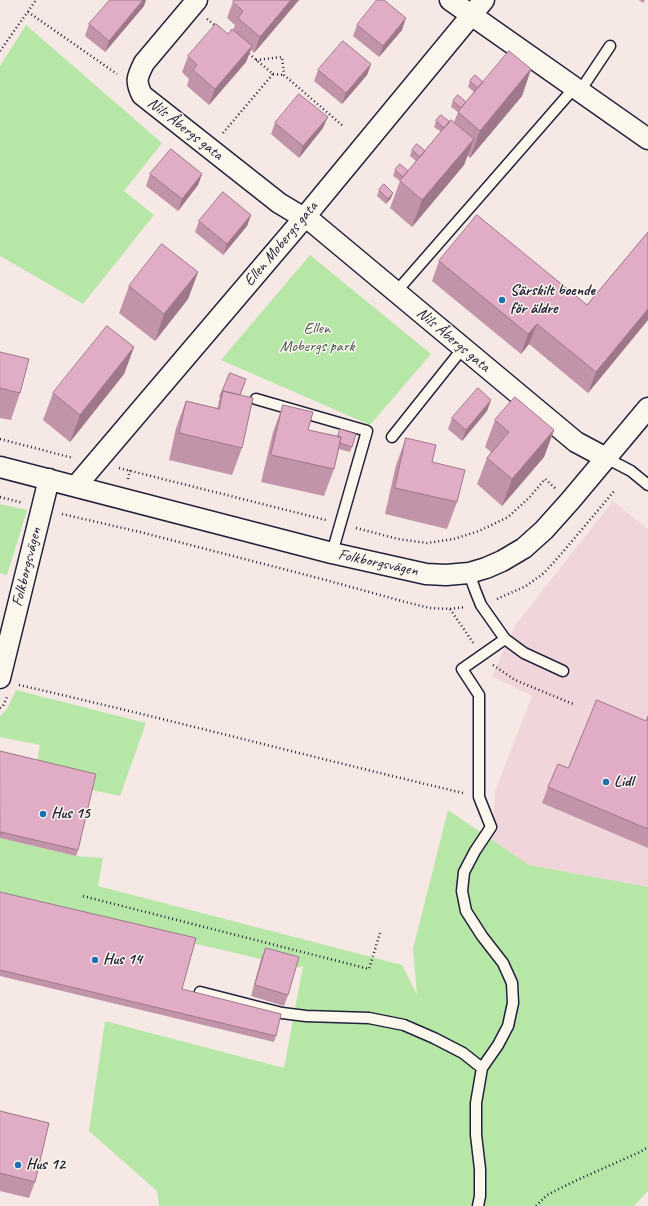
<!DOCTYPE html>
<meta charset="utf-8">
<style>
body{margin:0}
canvas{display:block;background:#f6e8e4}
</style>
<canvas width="648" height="1206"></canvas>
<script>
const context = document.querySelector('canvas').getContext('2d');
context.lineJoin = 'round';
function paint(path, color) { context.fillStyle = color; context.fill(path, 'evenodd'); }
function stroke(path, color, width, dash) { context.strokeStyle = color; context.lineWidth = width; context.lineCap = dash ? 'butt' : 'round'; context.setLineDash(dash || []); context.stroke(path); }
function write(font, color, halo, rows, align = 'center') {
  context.font = font + ' Caveat,sans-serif'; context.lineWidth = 3; context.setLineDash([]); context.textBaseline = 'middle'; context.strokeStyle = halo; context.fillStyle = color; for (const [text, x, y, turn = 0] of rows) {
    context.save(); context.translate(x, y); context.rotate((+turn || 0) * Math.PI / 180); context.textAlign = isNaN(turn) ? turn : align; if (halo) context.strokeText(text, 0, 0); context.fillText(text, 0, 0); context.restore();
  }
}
paint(new Path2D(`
 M613 501 648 529V887L529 865 492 840 495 791 532 696 492 676 516 624Z`), '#f0d6db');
paint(new Path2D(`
 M26 25 162 143 124 191 154 215 83 304 0 256V66Z
 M310 255 431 354 370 425 221 360Z
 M0 504 27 510 7 575 0 573Z
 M16 690 146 723 120 796 92 790 36 766 40 745 0 737V716L7 709Z
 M448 810 529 865 648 887V1191L634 1206H159L157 1191 89 1131 105 1021 284 1068 303 966 295 968 261 959 0 898V838L76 856 103 858 98 886 402 965 417 995 413 949Z`), '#b6e7a7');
const service = new Path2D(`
 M580 91 610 46
 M396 292 575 87
 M256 399 367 431 332 553
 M392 437 463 348
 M606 458 631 471 648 485
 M469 573 475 590 481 605 505 639 524 653 563 671
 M200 992 282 1013 306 1016 369 1018 404 1025 434 1038 463 1053 482 1068
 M478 1206 480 1196V1169L476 1135V1103L482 1068 498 1045 508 1026 513 1003 512 983 503 963 482 936 466 911 462 891 464 872 475 851 491 827 479 797V695L462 669 505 639`);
const minor = new Path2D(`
 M197 0 144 63C137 77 135 81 142 95L279 203 304 218
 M450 0 648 139
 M305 216 576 442 606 458
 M0 467 332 553 426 574 446 575 469 573 486 568 502 561 524 548 544 530 570 501 648 408
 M76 486 304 218 484 0
 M0 678 49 479`);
stroke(service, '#22223b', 13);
stroke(minor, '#22223b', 23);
stroke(new Path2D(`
 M28 12 117 74
 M207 19 217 27
 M0 51 36 0
 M256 60 282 57 284 75 343 126
 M273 74 284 75
 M223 133 273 74 247 52
 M0 439 73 458
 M119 468 326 520
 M128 479 130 470
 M0 497 23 503
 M62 514 140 532 322 579 409 603 430 608 450 609 465 607
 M356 528 398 539 427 543 454 539 479 531 508 517 529 498 545 479 555 488
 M497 599 526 586 544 573 562 553 615 490
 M450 609 474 644
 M493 665 515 680 573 704
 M19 685C168 719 315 758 463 793
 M0 708 3 706 7 697
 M83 896 369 969 380 933
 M536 1206 547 1195 575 1181 640 1152 648 1147`), '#22223b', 2.5, [1, 3]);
stroke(service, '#fbf7ec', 10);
stroke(minor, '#fbf7ec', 20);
paint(new Path2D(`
 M299 0 254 53 251 50 246 62 209 105 187 86 189 79 182 72 188 56 228 34 233 30 235 25 227 18 233 2Z
 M639 0H645L643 3Z
 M144 6 105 52 85 36 89 24Z
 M357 25 402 30 379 57 353 36Z
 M371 64 367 75 342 104 314 81 318 70Z
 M531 69 522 96 470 158 467 155 464 165 412 227 390 208 400 181 393 176 395 170 408 171 416 161 410 156 412 150 425 151 441 132 434 127 436 121 454 122 458 112 451 107 453 101 466 102 474 92 468 87 470 81 483 82Z
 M275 123 323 128 299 158 271 134Z
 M150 174H202L198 185 178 211 146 186Z
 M379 190 391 198 386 204 377 196Z
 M251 215 247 226 223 255 195 232 199 221Z
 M648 232V320L588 393 529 344 521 354 432 281 439 261 587 305Z
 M198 272 188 299 155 341 119 313 129 286Z
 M134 347 124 374 70 442 43 420 53 393Z
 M0 352 20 393 11 420 0 418Z
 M230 373 240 395 242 448 232 475 169 460 176 428 186 401 217 408 219 403H218Z
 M491 400 487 411 462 441 448 429 452 418Z
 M283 405 308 430 338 436 340 429 352 447 350 452 339 449 334 469 324 496 261 482 273 432Z
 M495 420 554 430 544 457 502 506 477 484 487 458 491 452 485 447Z
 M406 438 432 462 457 502 447 529 385 514 396 465Z
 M648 716V848L542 803 548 787 568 768 646 721Z
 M0 751 78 850 76 856 0 838Z
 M0 892 182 989 276 1036 274 1042 0 976Z
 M266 948 288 995 284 1006 251 996 261 959Z
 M0 1111 35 1182 29 1198 0 1191Z`), '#c294a9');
paint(new Path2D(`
 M143 0H146L144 6 105 52 109 41Z
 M291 0H299L254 53 260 37Z
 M406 18 402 30 379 57 383 46Z
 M252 46 246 62 209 105 215 89Z
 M371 64 367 75 342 104 346 93Z
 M531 69 522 96 470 158 480 131Z
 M328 117 323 128 299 158 303 146Z
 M474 139 464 165 412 227 422 200Z
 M202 174 198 185 178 211 182 199Z
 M393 193 391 198 386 204 388 199Z
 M251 215 247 226 223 255 227 244Z
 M198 272 188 299 155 341 164 314Z
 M648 309V320L588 393 596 372Z
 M537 324 529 344 521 354 528 334Z
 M134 347 124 374 70 442 80 415Z
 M491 400 487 411 462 441 466 430Z
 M554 430 544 457 502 506 512 479Z`), '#9e788a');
const building = new Path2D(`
 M110 0H143L109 41 89 24Z
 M234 0H291L260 37 238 18 243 11 233 2Z
 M377 0H384L406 18 383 46 357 25Z
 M216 24 228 34 232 29 252 46 215 89 193 70 197 65 188 56Z
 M343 41 371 64 346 93 318 70Z
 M509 51 531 69 480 131 458 112Z
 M475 75 483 82 478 88 470 81Z
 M299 94 328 117 303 146 275 123Z
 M458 95 466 102 461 108 453 101Z
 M441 115 450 122 444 128 436 121Z
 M451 120 474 139 422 200 400 181Z
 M417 144 425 151 420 157 412 150Z
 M171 149 202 174 182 199 150 174Z
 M400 164 408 171 403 177 395 170Z
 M384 184 393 193 388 199 379 190Z
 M223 192 251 215 227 244 199 221Z
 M477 215 587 305 648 232V309L596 372 537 324 528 334 439 261Z
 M162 244 198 272 164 314 129 286Z
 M107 326 134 347 80 415 53 393Z
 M0 352 29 359 20 393 0 388Z
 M230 373 246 379 240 395 223 391 221 398 220 397Z
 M478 388 491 400 466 430 452 418Z
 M223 391 253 398 242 448 179 433 186 401 219 409Z
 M515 397 554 430 512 479 487 458 509 432 495 420Z
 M283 405 313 412 308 430 341 437 334 469 271 455Z
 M340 429 356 434 352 447 340 443 341 437H338Z
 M406 438 436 445 432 462 465 470 457 502 395 488Z
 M597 700 646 721 648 716V829L548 787 558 764 568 768Z
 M0 751 96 774 78 850 1 832 0 835Z
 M0 892 196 938 182 989 281 1014 276 1036 0 970Z
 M266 948 299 957 288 995 255 985Z
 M0 1111 49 1123 35 1182 0 1173Z`);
paint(building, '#e1acc5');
stroke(building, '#9e788a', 1);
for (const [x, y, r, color] of [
 [502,300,4,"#1f6fb2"],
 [606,782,4,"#1f6fb2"],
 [43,814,4,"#1f6fb2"],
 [95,960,4,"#1f6fb2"],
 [18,1165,4,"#1f6fb2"]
]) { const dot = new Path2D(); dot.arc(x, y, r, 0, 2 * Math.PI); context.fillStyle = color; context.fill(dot); stroke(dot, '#fbf7ec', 1.5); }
write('16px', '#22223b', '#fbf7ec', [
 ["Nils Åbergs gata",185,129,38],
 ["Ellen Mobergs gata",281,244,-50],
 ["Nils Åbergs gata",453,340,40],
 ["Folkborgsvägen",378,563,12],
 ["Folkborgsvägen",27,567,-76]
]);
write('bold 16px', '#22223b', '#fbf7ec', [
 ["Särskilt boende",510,291],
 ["för äldre",510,309],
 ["Lidl",614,782],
 ["Hus 15",51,814],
 ["Hus 14",103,960],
 ["Hus 12",26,1165]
], 'left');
write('16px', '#475356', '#fbf7ec', [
 ["Ellen",317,329],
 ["Mobergs park",317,347]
]);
</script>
